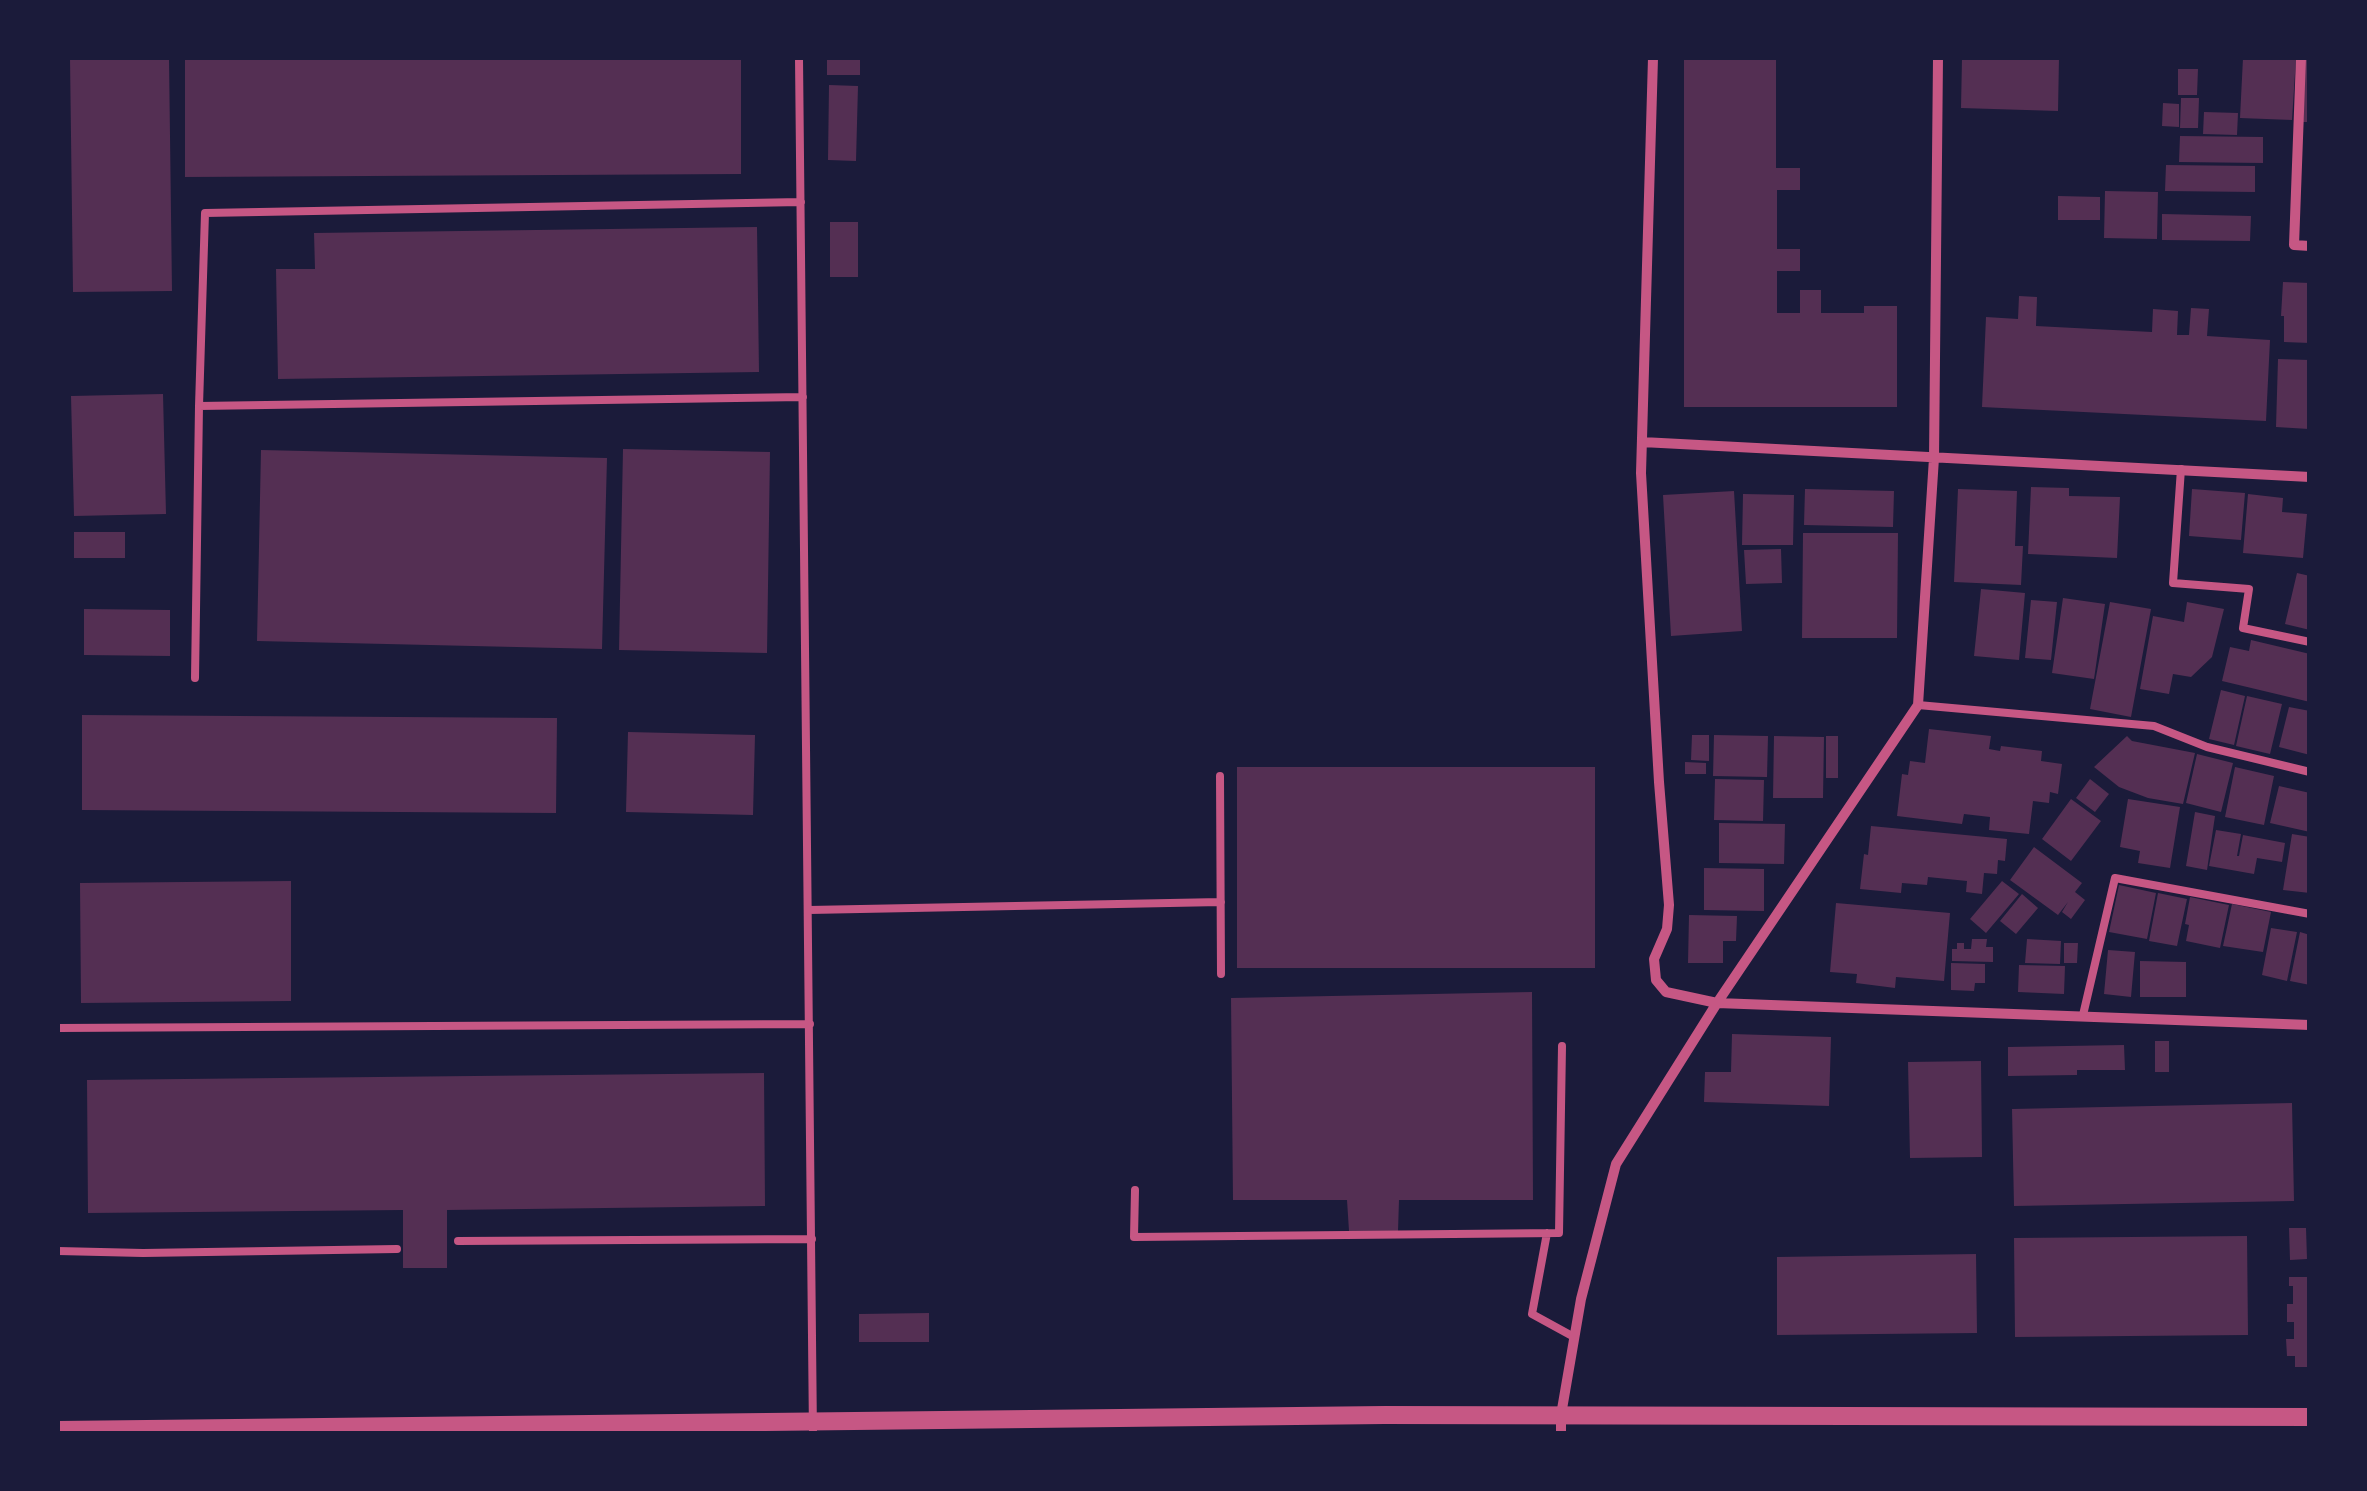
<!DOCTYPE html>
<style>
body{margin:0}
#map{position:relative;width:2367px;height:1491px;overflow:hidden;background:#1b1b3a;font-family:"Nunito Sans",sans-serif}
canvas{display:block}
.frame{position:absolute;inset:0;border:60px solid #1b1b3a;pointer-events:none}
</style>
<div id="map">
<canvas width="2367" height="1491"></canvas>
<div class="frame"></div>
</div>
<script>
const context = document.querySelector('canvas').getContext('2d');
context.lineJoin = 'round';
function paint(path, color) { context.fillStyle = color; context.fill(path, 'evenodd'); }
function stroke(path, color, width, dash) { context.strokeStyle = color; context.lineWidth = width; context.lineCap = dash ? 'butt' : 'round'; context.setLineDash(dash || []); context.stroke(path); }
paint(new Path2D(`
 M70 58H169L172 291 73 292Z
 M185 58H741V174L185 177Z
 M827 58H860V75H827Z
 M1684 58H1776V168H1800V190H1777V249H1800V271H1777V313H1800V290H1821V313H1864V306H1897V407H1684Z
 M1962 58H2059L2058 111 1961 108Z
 M2243 58H2296L2292 120 2240 118Z
 M2305 58H2310V122H2303Z
 M2178 69H2198L2197 95H2178Z
 M829 85 858 86 856 161 828 160Z
 M2181 98H2199L2198 128H2180Z
 M2163 103 2179 104V127L2162 126Z
 M2204 112 2238 113 2237 135 2203 134Z
 M2180 136 2263 137V163L2179 162Z
 M2166 165 2255 166V192L2165 191Z
 M2105 191 2158 192 2157 239 2104 238Z
 M2058 196 2100 197V220H2058Z
 M2162 214 2251 216 2250 241 2162 240Z
 M830 222H858V277H830Z
 M757 227 759 372 278 379 276 269H315L314 233Z
 M2283 282 2310 283V343L2284 342V316H2281Z
 M2019 296 2037 297 2036 326 2152 332 2153 309 2178 311 2177 335H2189L2191 308 2209 309 2207 336 2270 340 2266 421 1982 407 1986 317 2018 319Z
 M2278 359 2310 360 2309 429 2276 427Z
 M163 394 166 514 74 516 71 396Z
 M623 449 770 452 767 653 619 650Z
 M261 450 607 458 602 649 257 641Z
 M2031 487 2069 488V496L2120 497 2117 558 2028 554Z
 M1805 489 1894 491 1893 527 1804 525Z
 M1958 489 2017 491 2015 546H2023L2021 585 1954 582Z
 M2192 489 2245 493 2241 540 2189 536Z
 M1734 491 1742 631 1671 636 1663 495Z
 M1743 494 1794 495 1793 545H1742Z
 M2248 494 2283 498 2282 512 2307 514 2303 558 2243 553Z
 M74 532H125V558H74Z
 M1803 533H1898L1897 638H1802Z
 M1781 549 1782 583 1746 584 1744 550Z
 M2297 573 2310 576V630L2285 624Z
 M1981 589 2025 593 2019 660 1974 656Z
 M2063 598 2105 604 2094 679 2052 673Z
 M2031 600 2057 602 2051 660 2025 658Z
 M2110 602 2151 609 2131 717 2090 709Z
 M2187 602 2224 609 2212 657 2191 677 2173 674 2169 694 2140 689 2153 616 2184 622Z
 M84 609 170 610V656L84 655Z
 M2251 640 2310 654V702L2222 681 2230 647 2249 651Z
 M2221 690 2245 696 2234 745 2209 739Z
 M2247 696 2282 704 2270 754 2236 746Z
 M2289 707 2310 711V755L2279 747Z
 M82 715 557 718 556 813 82 810Z
 M1929 729 1991 736 1989 749 2000 751 2001 746 2042 751 2041 761 2062 764 2058 794 2050 792 2049 803 2033 801 2029 834 1989 830 1990 817 1964 814 1962 824 1897 816 1902 774 1908 775 1910 761 1925 763Z
 M628 732 755 735 753 815 626 812Z
 M1692 735H1709V761L1691 760Z
 M1714 735 1768 736 1767 777 1713 776Z
 M1774 736 1824 737 1823 798H1773Z
 M1826 736H1838V778H1826Z
 M2127 736 2132 741 2195 753 2183 804 2148 798 2119 787 2094 767Z
 M2197 754 2233 763 2221 812 2186 803Z
 M1685 762 1706 763V774H1685Z
 M1237 767H1595V968H1237Z
 M2235 767 2274 776 2264 825 2225 817Z
 M1715 779 1764 780 1763 821 1714 820Z
 M2090 779 2109 794 2095 812 2076 798Z
 M2279 786 2310 793V832L2270 823Z
 M2071 799 2101 821 2071 861 2042 839Z
 M2128 799 2180 807 2170 868 2138 863 2140 851 2120 847Z
 M2195 812 2215 816 2207 870 2186 866Z
 M1719 823 1785 824 1784 864 1719 863Z
 M1871 826 2007 839 2005 861 1998 860 1997 874 1984 873 1982 894 1966 892 1967 881 1928 877 1927 885 1902 883 1901 893 1860 889 1864 854 1868 855Z
 M2216 830 2241 834 2237 856H2239L2243 835 2285 843 2282 862 2257 858 2254 874 2209 866Z
 M2292 834 2310 837V893L2283 890Z
 M2034 847 2082 883 2075 892 2085 900 2071 919 2062 912 2068 902 2058 915 2010 880Z
 M1704 868 1764 869V911L1704 910Z
 M291 881V1001L81 1003 80 883Z
 M2002 881 2019 894 1986 933 1970 919Z
 M2119 885 2156 893 2147 939 2109 932Z
 M2158 893 2187 899 2177 946 2149 941Z
 M2022 894 2038 908 2016 934 2000 921Z
 M2190 897 2229 905 2220 948 2186 941 2189 925 2185 924Z
 M1836 903 1950 913 1944 981 1896 977 1895 988 1856 983 1857 974 1830 972Z
 M2232 904 2271 912 2263 952 2223 946Z
 M1689 915 1737 916 1736 941H1723V963H1688Z
 M2271 928 2297 932 2287 981 2262 975Z
 M2300 932 2310 935V985L2290 981Z
 M1972 939H1987L1986 947H1993V962L1952 961V949H1957V943H1964V949H1971Z
 M2027 939 2061 941 2060 964 2025 963Z
 M2064 943H2078L2077 963H2064Z
 M2108 950 2135 952 2131 997 2104 994Z
 M2140 961 2186 962V997H2140Z
 M1951 963 1985 964V983H1975L1974 991 1951 990Z
 M2019 965 2065 966 2064 994 2018 992Z
 M1532 992 1533 1200H1399L1398 1231H1349L1347 1200H1233L1231 998Z
 M1732 1034 1831 1037 1829 1106 1704 1102 1705 1072H1731Z
 M2155 1041H2169V1072H2155Z
 M2124 1045 2125 1070H2077V1075L2008 1076V1047Z
 M1981 1061 1982 1157 1910 1158 1908 1062Z
 M764 1073 765 1206 447 1210V1268H403V1210L88 1213 87 1080Z
 M2292 1103 2294 1201 2014 1206 2012 1109Z
 M2289 1228H2306L2307 1259 2290 1260Z
 M2247 1236 2248 1335 2015 1337 2014 1238Z
 M1976 1254 1977 1333 1777 1335V1257Z
 M2289 1277H2310V1367H2295V1356H2287L2286 1339H2294V1322H2287V1304H2293V1286H2289Z
 M929 1313V1342H859V1314Z`), '#542f53');
stroke(new Path2D(`
 M799 58 813 1434
 M199 406 205 213 801 202
 M2181 469 2173 583 2249 589 2243 628 2310 642
 M195 678 199 406 803 397
 M1918 705 2154 726 2207 747 2310 772
 M1220 776 1221 974
 M809 910 1221 902
 M2083 1015 2115 878 2310 914
 M58 1028 810 1024
 M1135 1190 1134 1237 1559 1233 1562 1046
 M1547 1233 1532 1314 1574 1337
 M458 1241 812 1239
 M58 1251 143 1253 397 1249`), '#c65784', 8);
stroke(new Path2D(`
 M1653 58 1641 473 1659 782 1669 905 1667 929 1654 959 1656 980 1666 992 1717 1003 2310 1025
 M2301 58 2294 245 2310 246
 M1642 442 2310 477
 M1561 1434V1415L1581 1299 1616 1164 1717 1003 1918 705 1934 458 1938 58`), '#c65784', 10);
stroke(new Path2D(`
 M58 1430 1385 1415 2310 1417`), '#c65784', 18);
</script>
